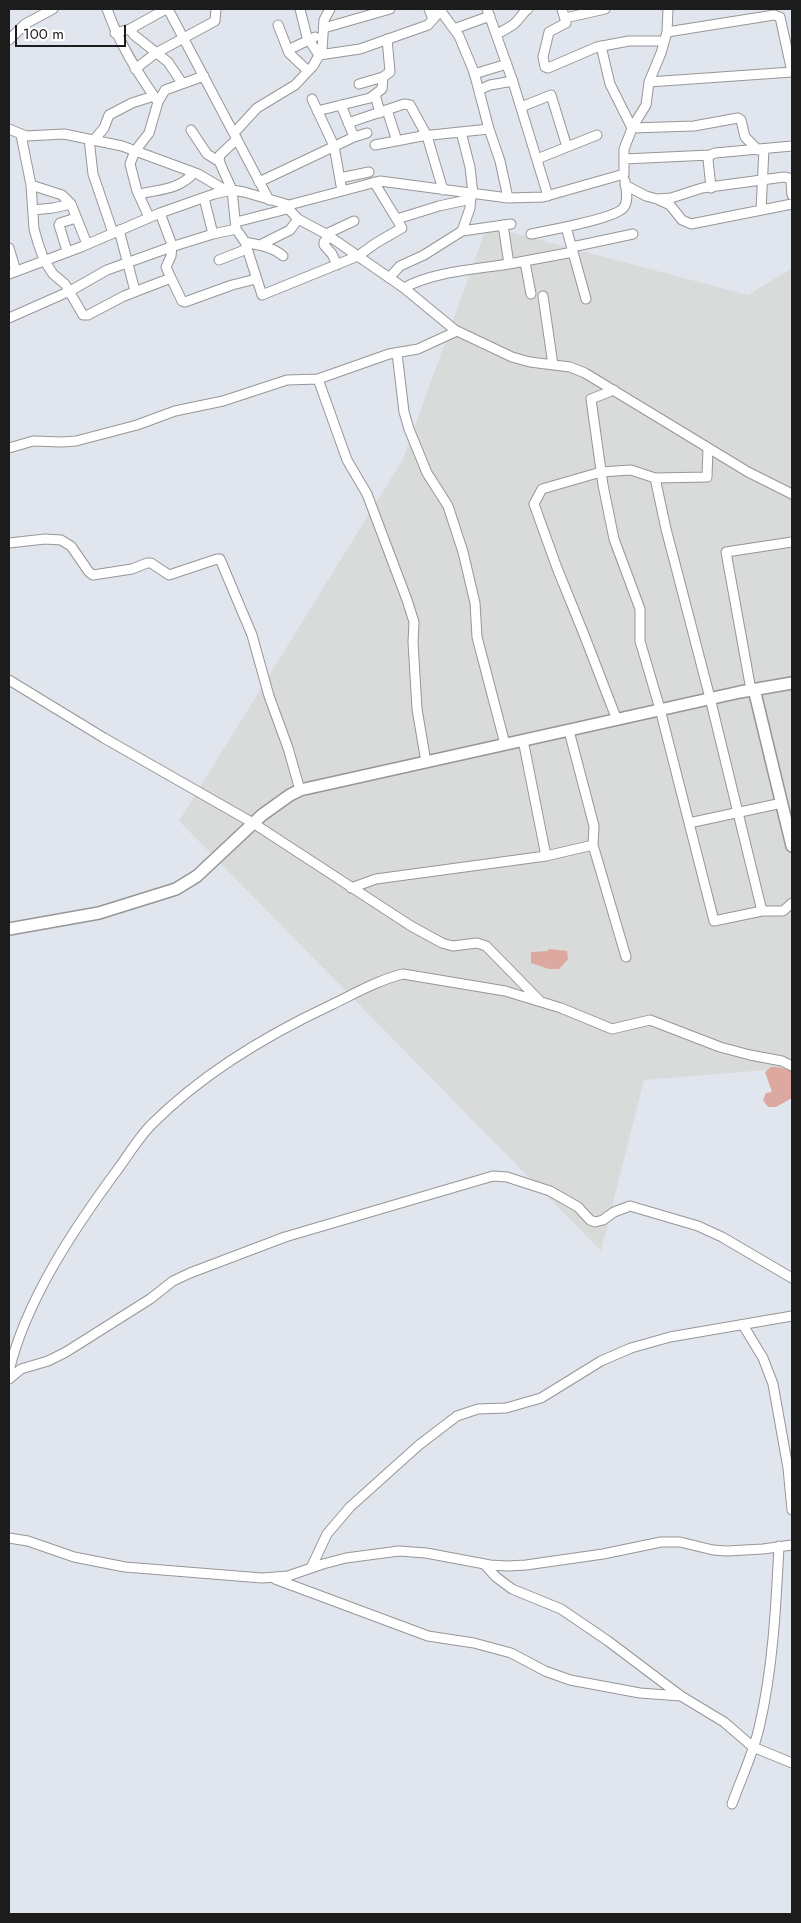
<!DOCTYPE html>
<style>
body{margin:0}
#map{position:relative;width:801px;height:1923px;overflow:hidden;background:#e1e6ee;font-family:Jost,sans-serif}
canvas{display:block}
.frame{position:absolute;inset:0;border:10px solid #1c1c1c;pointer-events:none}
.scale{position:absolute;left:15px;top:25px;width:111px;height:22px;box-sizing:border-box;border:2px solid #1c1c1c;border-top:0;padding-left:6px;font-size:15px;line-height:18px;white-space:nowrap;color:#1c1c1c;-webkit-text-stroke:4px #fff;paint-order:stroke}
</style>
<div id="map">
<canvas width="801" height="1923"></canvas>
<div class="frame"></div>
<div class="scale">100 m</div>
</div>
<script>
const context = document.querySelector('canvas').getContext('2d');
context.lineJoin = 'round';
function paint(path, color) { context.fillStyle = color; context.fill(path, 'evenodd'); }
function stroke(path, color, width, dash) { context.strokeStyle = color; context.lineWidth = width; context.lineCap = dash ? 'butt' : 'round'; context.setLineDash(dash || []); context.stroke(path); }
paint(new Path2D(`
 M487 226 748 295 792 268V1074L779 1069 644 1080 601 1251 179 821 403 459Z`), '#d9dada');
paint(new Path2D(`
 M549 949 567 951 568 959 559 969H549L531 963V952L548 951Z
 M771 1067H777L792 1071V1098L776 1107H768L763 1100 766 1093 772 1092 765 1072Z`), '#dda89f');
const minor = new Path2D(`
 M107 9C119 43 137 72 158 102
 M168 9 269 200
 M300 9 307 37 319 55 360 49 428 25 442 9
 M429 9 433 19
 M487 9 513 82 548 196
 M562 9 566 23 549 32 543 57 545 67 548 68 597 47 629 41H664
 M440 10 459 36 474 72 489 129 500 161 508 198
 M565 18 605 9
 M278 25 289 53 308 71
 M324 28 390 9
 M130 29 166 9
 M454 29 490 16
 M667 32 774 15 780 17 792 72
 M115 33 130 29 134 35 168 62 182 83
 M497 34C502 31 509 28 514 24 520 19 522 13 528 9
 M9 40 25 24 53 9
 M601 46 610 84 632 128 694 126 738 118 741 120 745 137 758 150
 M288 50 315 37
 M135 69 156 53 215 21 216 9
 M474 74 507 64
 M649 82 792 72
 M359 84 383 77
 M479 90 490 85 513 81
 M375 94 380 113
 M312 99 334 146 342 191
 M521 107 551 95 567 147
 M387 110 397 141
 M317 111 370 98 382 89 383 77 390 72 387 39
 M348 123 404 104 410 105 427 136 443 190
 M9 129 26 136 64 134 122 146 198 174 227 191
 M191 130 207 154 220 162
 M461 132 470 167 473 194
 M234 133 257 108 295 85 313 66 322 50 324 20 330 9
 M21 135 31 185 34 229 38 243 44 260 53 274 65 284 83 315H88L124 296 171 278 166 267 171 256 172 245 160 213
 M354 137 367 133
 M89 139 93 174 113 233
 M94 140 104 128 109 115 132 103 154 96
 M375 145 422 136 489 129
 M537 159 597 135
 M624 159 710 155
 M340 178 369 172
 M259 182 354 137 341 105
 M31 185 62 195 71 204 87 244
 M625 185 646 196 657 199 671 198 702 188 784 177 789 178 791 182 792 195
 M711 188 708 159 710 155 715 153 792 146
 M139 194C161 189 178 190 194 173
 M204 198 213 234
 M659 200 670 205 682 220 691 224 792 204
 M284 204 298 219 326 234 404 288 455 330 512 357 530 362 570 367 585 373 748 472 792 494
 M33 210 53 208 71 204
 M761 210 764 149
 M149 217 137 191 130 164 135 151 149 133 158 102 165 90 204 76
 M397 219 439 206 471 199
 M236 222 287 209
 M566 227 586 299
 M236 229 245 242C259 245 273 247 283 256
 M119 230 135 291
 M462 231 511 224
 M326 234 354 221
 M531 234C546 231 618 218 624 207 629 200 626 189 625 181
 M330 237 324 242V245L332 254 337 265
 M245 242 262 295 358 256 376 243 402 228 374 182
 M260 245 290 230 298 219
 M572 247 633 234
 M9 248 16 271
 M67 251 59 225 60 223 76 218
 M219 260 247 249
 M525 262 531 294
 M509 264 573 252
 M9 274 81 247 160 213 214 194 232 190 244 192 289 205 380 181 508 198 543 197 624 174V149L633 126 646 105 649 82 661 53 667 32 668 9
 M171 278 182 301 185 302 232 285 256 279
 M389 278 400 266 424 255 462 231 470 208 471 193
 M404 288C431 272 477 269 509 264L503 225
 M543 296 553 365
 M9 318 70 291 107 270 171 247 213 234 236 229 232 190 219 161 220 155 237 139
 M397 353 404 412 409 429 427 473 448 506 463 552 475 603 477 637 505 744
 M318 379 347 460 367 494 407 600 414 622 413 642 417 709 426 762
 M614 390 591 399 603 485 614 539 640 609V641L660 709 714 921 762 911
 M9 448 33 441 62 442 76 441 137 425 175 411 223 401 287 380 318 379 389 354 418 349 457 331
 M655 478 666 529 710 698 762 911H783L792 903
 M9 543 45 539 61 540 71 546 89 572 93 575 132 569 147 563H151L169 575 217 559H220L252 635 269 696 288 748 300 790
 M9 680 104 738 253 823 411 926 442 943 453 946 477 943 486 946 540 1001
 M751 690 726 552 792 542
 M617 720 583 632 557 568 534 504 542 489 601 472 631 470 655 478 707 477 708 448
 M523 740 546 856
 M689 823 782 803
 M593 845 626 957
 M351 888 376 879 546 856 593 845 594 826 569 731
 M743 1325 763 1358 773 1384 788 1468 792 1510
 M9 1371C26 1300 75 1227 118 1169 129 1154 139 1137 152 1124 202 1074 267 1035 331 1005 354 994 378 980 403 974L505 991 561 1008 612 1029 650 1020 720 1047 750 1055 782 1061 792 1066
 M9 1379 21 1369 48 1361 66 1352 150 1299 173 1281 190 1273 285 1237 493 1176 507 1177 550 1191 578 1207 590 1220 595 1222 603 1220 614 1212 630 1206 698 1226 722 1237 792 1278
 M9 1538 28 1541 74 1557 125 1567 262 1578 288 1576 323 1564 346 1558 399 1551 426 1553 490 1565 507 1566 526 1565 603 1554 661 1542H680L713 1550 727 1551 763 1549 792 1545
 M484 1564 496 1577 512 1589 561 1609 608 1641 681 1696
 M311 1568 327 1534 350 1507 419 1445 457 1416 478 1409 506 1408 541 1398 601 1361 631 1348 670 1337 792 1316
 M275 1579 428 1636 474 1643 511 1653 545 1671 570 1680 640 1693 681 1696 724 1722 753 1747 792 1763
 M732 1804C741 1779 753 1754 759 1728 773 1669 776 1606 779 1546`);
const tertiary = new Path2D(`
 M754 689 792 846
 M9 929 99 913 176 889 197 876 262 815 290 795 300 790 740 692 792 683`);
stroke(minor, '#969696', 11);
stroke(tertiary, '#969696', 14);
stroke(minor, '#fff', 9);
stroke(tertiary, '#fff', 11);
</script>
